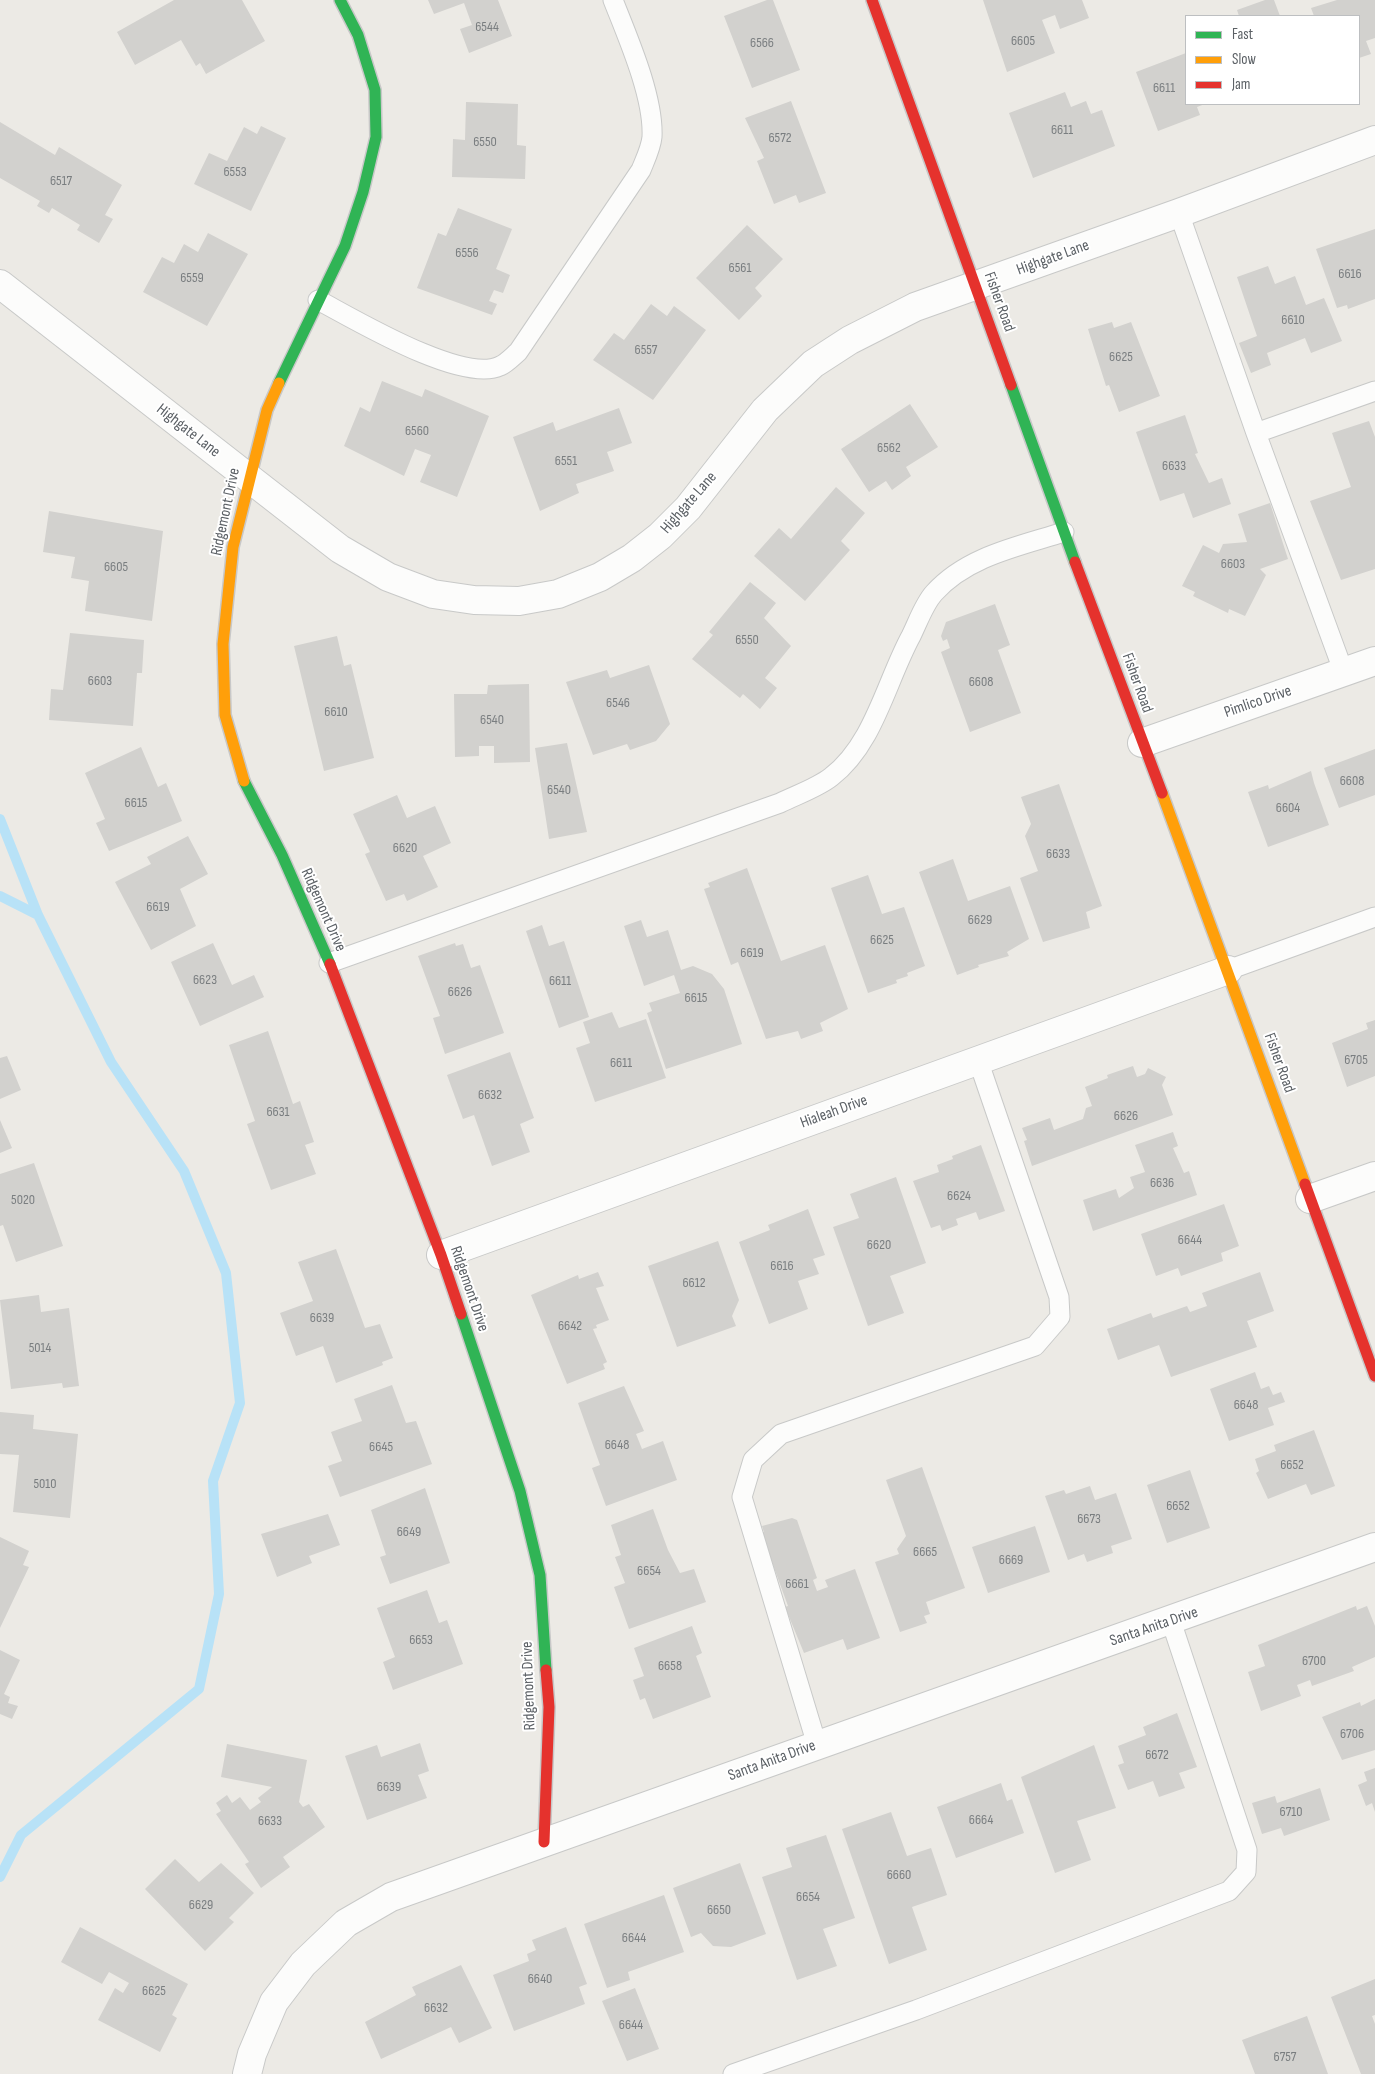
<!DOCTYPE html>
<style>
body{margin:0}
#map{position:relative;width:1375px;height:2074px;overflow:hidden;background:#eceae5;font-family:"Sofia Sans Condensed",sans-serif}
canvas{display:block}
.legend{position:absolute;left:1185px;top:15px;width:175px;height:90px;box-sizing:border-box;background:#fff;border:1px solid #bdbfc1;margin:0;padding:6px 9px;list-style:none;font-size:15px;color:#5b6065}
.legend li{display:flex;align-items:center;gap:10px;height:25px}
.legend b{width:25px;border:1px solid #bdbfc1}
</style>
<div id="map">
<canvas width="1375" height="2074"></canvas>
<ul class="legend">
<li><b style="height:6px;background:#30b455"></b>Fast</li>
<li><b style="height:6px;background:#ff9f0a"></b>Slow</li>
<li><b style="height:6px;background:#e5322d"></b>Jam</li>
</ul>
</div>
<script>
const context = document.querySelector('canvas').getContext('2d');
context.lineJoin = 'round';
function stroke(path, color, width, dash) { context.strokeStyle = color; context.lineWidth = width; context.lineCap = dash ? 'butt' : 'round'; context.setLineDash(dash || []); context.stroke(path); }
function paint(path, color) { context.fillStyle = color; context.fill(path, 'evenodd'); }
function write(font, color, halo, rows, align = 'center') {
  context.font = font + ' "Sofia Sans Condensed",sans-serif'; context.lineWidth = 4; context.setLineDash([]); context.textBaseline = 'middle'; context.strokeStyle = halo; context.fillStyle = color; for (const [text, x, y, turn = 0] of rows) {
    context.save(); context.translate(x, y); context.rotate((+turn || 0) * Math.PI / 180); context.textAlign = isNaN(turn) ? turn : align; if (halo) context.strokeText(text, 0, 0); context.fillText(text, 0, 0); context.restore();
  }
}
stroke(new Path2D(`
 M0 819 38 915 111 1062 184 1171 226 1273 240 1403 213 1481 219 1594 199 1689 21 1835 0 1877
 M0 896 38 915`), '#b8e2f7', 10);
paint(new Path2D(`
 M174 0H242L265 41 206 74 200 63 196 66 181 40 135 65 117 32Z
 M428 0H498L512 36 469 53 460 29 472 25 464 3 434 14Z
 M767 0H773L800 70 752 88 724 16Z
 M983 0H1082L1089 18 1060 29 1055 15 1042 20 1055 53 1007 72Z
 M1265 0H1274L1280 16H1239L1237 10Z
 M1337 0H1375V38L1366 41 1371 54 1359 58V16H1314L1311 8Z
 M1186 53V104H1205L1197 107 1200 115 1158 131 1136 72Z
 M1065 92 1071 107 1086 101 1091 114 1102 110 1115 146 1033 178 1009 113Z
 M791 101 826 193 799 203 796 195 774 204 757 161 764 158 745 118Z
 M466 102 518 104 517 145 526 146 525 179 452 177 453 139 465 140Z
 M0 122 55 155 59 147 122 185 105 215 113 219 99 243 77 230 80 225 52 208 49 213 37 206 40 201 0 178Z
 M261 126 286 138 251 211 194 184 209 153 227 161 244 127 257 134Z
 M458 208 512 229 496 269 510 275 503 293 494 290 489 301 497 304 492 315 417 288 438 233 446 236Z
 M747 225 783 259 755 288 762 296 739 320 696 278Z
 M1375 229V299L1348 309 1347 305 1337 308 1316 249Z
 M208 233 248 254 207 326 143 292 162 257 174 263 184 244 198 252Z
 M1268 266 1275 284 1295 276 1306 305 1324 298 1342 341 1311 353 1305 338 1267 353 1271 365 1251 373 1239 343 1257 336 1237 277Z
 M651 304 667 316 674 306 706 330 653 400 593 360 614 333 624 340Z
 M1112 322 1114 328 1131 322 1160 396 1119 412 1109 385 1106 386 1088 329Z
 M382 381 422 397 425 389 489 416 457 497 420 482 431 455 415 449 404 476 344 446 360 407 370 412Z
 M910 404 938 447 906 467 911 476 892 490 886 481 869 492 841 449Z
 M619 408 632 443 607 452 614 471 576 484 579 493 540 511 513 437 553 422 556 431Z
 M1185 415 1198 453 1195 454 1209 483 1222 478 1231 504 1193 518 1184 493 1160 501 1136 432Z
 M1369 421 1375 437V569L1341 580 1310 501 1351 487 1332 433Z
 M836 487 865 513 841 541 850 550 805 601 754 556 779 528 791 539Z
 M1270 503 1288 559 1260 569 1266 575 1245 616 1229 609 1228 613 1193 596 1195 592 1182 586 1203 545 1219 553 1223 544 1247 542 1238 514Z
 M49 511 163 531 152 621 85 611 89 581 71 578 75 557 43 552Z
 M750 582 776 603 764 618 791 646 765 678 777 688 760 709 743 694 740 698 692 659 713 635 709 632Z
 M995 604 1010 645 998 650 1021 713 970 732 941 652 950 648 947 639 943 641 941 636 946 622Z
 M70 633 144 640 142 673H137L133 726 49 720 51 689 63 690Z
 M337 636 344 666 351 664 374 758 324 771 294 646Z
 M649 665 670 724 656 741 630 750 627 744 593 755 566 682 607 670 610 678Z
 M529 684 530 762 494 763V746H479V756L455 757 454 694H487L488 685Z
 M567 743 587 832 549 839 535 748Z
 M141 747 158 787 166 783 182 821 109 851 96 823 105 819 85 773Z
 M1375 749V795L1339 808 1324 768Z
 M1311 771 1314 783 1329 825 1268 847 1248 792 1268 785 1269 789Z
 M1059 784 1102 906 1086 912 1090 928 1043 942 1020 878 1038 871 1025 836 1031 824 1021 797Z
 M397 795 407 818 435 806 451 843 423 856 438 887 407 901 404 894 386 901 365 854 370 852 353 814Z
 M188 836 208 874 180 889 196 926 151 950 115 882 151 864 147 857Z
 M953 859 968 901 1010 886 1029 939 1007 952 1009 956 978 965 979 967 957 975 919 872Z
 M747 868 781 961 825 945 848 1009 820 1023 823 1031 801 1039 798 1031 766 1039 738 962 731 965 704 889 710 887 708 883Z
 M868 875 882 914 904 907 925 966 907 973 908 976 896 980 897 983 868 993 831 888Z
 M641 920 647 937 668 930 681 970 693 966 712 974 724 989 742 1044 666 1069 647 1013 652 1011 649 1003 680 993 674 975 644 986 624 926Z
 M542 925 549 946 564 941 589 1017 559 1028 526 931Z
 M213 943 232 985 254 975 264 997 200 1026 171 962Z
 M455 943 456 946 463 944 471 968 480 965 504 1033 445 1054 433 1018 440 1016 418 956Z
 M612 1012 619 1028 646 1019 666 1078 595 1102 576 1048 590 1043 583 1022Z
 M1375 1020V1076L1347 1087 1332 1043 1368 1029 1366 1023Z
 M268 1031 293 1104 300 1101 314 1142 305 1145 316 1174 271 1190 247 1124 255 1121 229 1045Z
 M510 1052 534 1118 520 1124 530 1152 492 1166 474 1115 463 1119 447 1075Z
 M7 1056 21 1090 0 1099V1058Z
 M1133 1066 1137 1077 1145 1074 1148 1068 1166 1077 1162 1085 1173 1115 1032 1166 1024 1141 1027 1140 1022 1128 1050 1118 1054 1130 1083 1119 1086 1108 1092 1106 1085 1087 1108 1078 1107 1075Z
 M0 1120 12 1148 0 1153Z
 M1173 1132 1178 1146 1173 1148 1184 1173 1189 1171 1197 1195 1093 1231 1083 1200 1116 1189 1119 1198 1134 1188 1130 1177 1145 1172 1135 1145Z
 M981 1145 1005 1211 979 1220 976 1212 956 1219 958 1225 942 1231 940 1225 931 1228 913 1181 939 1172 937 1165 953 1159 952 1156Z
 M34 1163 63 1246 16 1262 3 1225 0 1226V1174Z
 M896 1177 926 1263 890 1276 904 1313 868 1326 833 1227 859 1218 850 1194Z
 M1224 1204 1239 1246 1221 1253 1223 1261 1181 1276 1178 1268 1156 1276 1141 1234Z
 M808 1209 825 1255 813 1259 819 1274 798 1281 808 1309 769 1324 739 1242 770 1230 768 1225Z
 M718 1241 739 1300 732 1316 736 1326 677 1347 648 1266Z
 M336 1249 365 1328 380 1324 393 1358 382 1362 383 1365 336 1383 323 1346 296 1356 280 1313 313 1301 298 1262Z
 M598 1272 604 1286 596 1288 609 1320 596 1325 597 1328 593 1329 607 1362 603 1364 605 1369 567 1384 531 1295 578 1275 579 1279Z
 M1260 1272 1274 1311 1247 1321 1257 1347 1171 1377 1159 1345 1118 1360 1107 1329 1151 1313 1153 1318 1187 1306 1190 1312 1207 1306 1202 1293Z
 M39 1295 41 1312 69 1308 79 1386 63 1388 62 1383 11 1389 0 1300Z
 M1255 1372 1261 1389 1269 1386 1273 1395 1281 1392 1285 1402 1268 1408 1274 1425 1229 1441 1210 1389Z
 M392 1385 406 1423 416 1421 432 1464 340 1497 328 1466 342 1461 331 1432 362 1421 354 1399Z
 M624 1386 644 1431 636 1434 642 1449 663 1441 677 1480 606 1506 592 1468 600 1465 578 1403Z
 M0 1412 34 1415 33 1429 78 1434 70 1518 13 1512 19 1455 0 1454Z
 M1314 1430 1335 1486 1311 1495 1306 1484 1268 1499 1256 1473 1259 1471 1255 1459 1276 1451 1274 1445Z
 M922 1467 965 1588 926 1602 930 1614 924 1616 927 1623 900 1632 875 1562 899 1554 897 1549 906 1536 886 1480Z
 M1190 1470 1210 1528 1167 1543 1147 1485Z
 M1090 1486 1095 1500 1116 1493 1132 1539 1111 1546 1113 1553 1087 1562 1084 1554 1068 1560 1045 1496 1064 1490 1066 1494Z
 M425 1488 450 1563 390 1584 380 1557 386 1555 371 1510Z
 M653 1509 668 1550 680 1573 694 1569 706 1602 629 1629 614 1587 625 1583 615 1557 621 1555 611 1525Z
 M328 1514 340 1545 309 1556 312 1563 277 1577 261 1534Z
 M792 1518 797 1520 817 1578 813 1580 817 1591 828 1587 825 1580 855 1569 880 1638 847 1650 843 1639 804 1653 785 1607 788 1606 761 1532H764L762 1526Z
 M1035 1526 1050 1572 988 1593 972 1547Z
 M0 1537 29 1551 23 1565 29 1567 0 1628Z
 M427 1590 439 1623 447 1620 463 1664 393 1690 383 1662 395 1657 377 1608Z
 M1356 1606 1357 1610 1367 1606 1375 1626V1657L1352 1667 1354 1671 1312 1686 1310 1680 1297 1685 1301 1696 1261 1711 1248 1672 1265 1666 1258 1645Z
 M692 1626 702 1653 696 1656 711 1697 653 1719 645 1698 640 1700 633 1680 644 1676 634 1648Z
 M0 1650 20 1660 4 1694 10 1697 8 1703 18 1706 12 1719 0 1714Z
 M1375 1699V1750L1342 1760 1322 1717 1360 1702 1361 1706Z
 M1177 1713 1197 1767 1179 1773 1185 1788 1159 1797 1153 1781 1128 1790 1118 1765 1124 1763 1118 1746 1146 1735 1143 1727Z
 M420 1743 429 1771 418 1775 427 1798 367 1820 345 1756 377 1745 381 1757Z
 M227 1744 307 1760 299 1802 303 1807 309 1804 325 1827 283 1857 290 1867 261 1888 245 1864 249 1862 216 1814 221 1811 216 1803 227 1795 232 1803 240 1797 250 1810 261 1802 258 1798 272 1787 221 1777Z
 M1094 1745 1116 1808 1077 1821 1091 1860 1055 1873 1021 1777Z
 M1375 1768V1812L1372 1803 1366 1806 1358 1785 1367 1781 1364 1772Z
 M1001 1783 1007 1801 1012 1799 1024 1833 956 1858 937 1807Z
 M1320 1788 1330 1820 1284 1836 1281 1828 1262 1834 1252 1803 1275 1796 1277 1803Z
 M891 1812 907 1856 931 1848 947 1895 912 1907 927 1950 889 1964 842 1829Z
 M826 1835 855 1918 823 1929 837 1966 797 1980 762 1877 792 1867 786 1848Z
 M175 1859 199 1882 221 1863 254 1893 229 1918 234 1922 205 1951 145 1889Z
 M740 1863 766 1934 731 1947 713 1946 701 1933 691 1937 673 1888Z
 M664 1895 684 1952 628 1972 630 1980 607 1988 584 1924Z
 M80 1927 188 1984 172 2015 177 2018 160 2052 98 2020 115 1988 123 1993 129 1983 109 1972 102 1984 61 1962Z
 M566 1927 587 1984 579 1987 585 2004 514 2031 493 1975 529 1961 527 1954 536 1950 532 1940Z
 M461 1965 492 2028 459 2043 451 2027 381 2059 365 2022 416 1995 412 1987Z
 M1375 1979V2015L1372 2016 1375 2024V2074H1361L1331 1997Z
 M635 1988 659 2049 627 2061 602 2001Z
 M1307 2016 1328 2074H1255L1242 2040Z`), '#d2d1ce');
const lane = new Path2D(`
 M1179 213 1256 433 1344 673
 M318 300C354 319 462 384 500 366 507 363 513 356 518 352L641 170C645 160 651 148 652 137 654 97 628 38 613 0
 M1256 433 1375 391
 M329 963 780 803C796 795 817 788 831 777 874 744 886 682 911 636 918 622 924 604 934 593 967 556 1020 546 1064 532
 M1228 970 1375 917
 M817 1745 742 1497 753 1460 781 1434 1035 1346 1060 1317 1059 1297 978 1060
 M733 2074 916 2010 1229 1891 1246 1872 1247 1850 1171 1621`);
const street = new Path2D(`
 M0 284 340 549 388 577 433 594 474 600 519 601 558 594 600 577 632 558 660 536 688 508 765 410 813 364 850 340 915 307 1179 213 1375 140
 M1142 743 1375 661
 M1310 1199 1375 1176
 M441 1255 1228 970
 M247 2074 252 2054 274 2002 303 1964 346 1923 391 1897 1375 1547`);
const fast = new Path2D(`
 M279 383 345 246 363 192 376 137 375 90 358 35 340 0
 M1011 385 1075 562
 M244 781 282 855 330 964
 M461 1314 520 1491 540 1575 546 1670`);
const slow = new Path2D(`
 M244 781 225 715 223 644 233 547 267 410 279 383
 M1162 793 1305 1184`);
const jam = new Path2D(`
 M872 0 1011 385
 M1075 562 1162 793
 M330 964 441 1255 461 1314
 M1305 1184 1375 1376
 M544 1842 549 1707 546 1670`);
stroke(lane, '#c8c9c8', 21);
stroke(street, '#c8c9c8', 30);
stroke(fast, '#c8c8c8', 14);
stroke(slow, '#c8c8c8', 14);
stroke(jam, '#c8c8c8', 14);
stroke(lane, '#fcfcfb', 19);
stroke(street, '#fcfcfb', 28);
stroke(fast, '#30b455', 11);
stroke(slow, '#ff9f0a', 11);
stroke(jam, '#e5322d', 11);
write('14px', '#7a7e80', null, [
 ["6544",487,27],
 ["6605",1023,41],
 ["6566",762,43],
 ["6611",1164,88],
 ["6611",1062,130],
 ["6572",780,138],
 ["6550",485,142],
 ["6553",235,172],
 ["6517",61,181],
 ["6556",467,253],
 ["6561",740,268],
 ["6616",1350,274],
 ["6559",192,278],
 ["6610",1293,320],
 ["6557",646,350],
 ["6625",1121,357],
 ["6560",417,431],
 ["6562",889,448],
 ["6551",566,461],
 ["6633",1174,466],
 ["6603",1233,564],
 ["6605",116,567],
 ["6550",747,640],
 ["6603",100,681],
 ["6608",981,682],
 ["6546",618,703],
 ["6610",336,712],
 ["6540",492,720],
 ["6608",1352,781],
 ["6540",559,790],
 ["6615",136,803],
 ["6604",1288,808],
 ["6620",405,848],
 ["6633",1058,854],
 ["6619",158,907],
 ["6629",980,920],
 ["6625",882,940],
 ["6619",752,953],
 ["6623",205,980],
 ["6611",560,981],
 ["6626",460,992],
 ["6615",696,998],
 ["6705",1356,1060],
 ["6611",621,1063],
 ["6632",490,1095],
 ["6631",278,1112],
 ["6626",1126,1116],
 ["6636",1162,1183],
 ["6624",959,1196],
 ["5020",23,1200],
 ["6644",1190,1240],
 ["6620",879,1245],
 ["6616",782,1266],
 ["6612",694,1283],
 ["6639",322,1318],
 ["6642",570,1326],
 ["5014",40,1348],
 ["6648",1246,1405],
 ["6648",617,1445],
 ["6645",381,1447],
 ["6652",1292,1465],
 ["5010",45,1484],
 ["6652",1178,1506],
 ["6673",1089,1519],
 ["6649",409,1532],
 ["6665",925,1552],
 ["6669",1011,1560],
 ["6654",649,1571],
 ["6661",797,1584],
 ["6653",421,1640],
 ["6700",1314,1661],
 ["6658",670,1666],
 ["6706",1352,1734],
 ["6672",1157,1755],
 ["6639",389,1787],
 ["6710",1291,1812],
 ["6664",981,1820],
 ["6633",270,1821],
 ["6660",899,1875],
 ["6654",808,1897],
 ["6629",201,1905],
 ["6650",719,1910],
 ["6644",634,1938],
 ["6640",540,1979],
 ["6625",154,1991],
 ["6632",436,2008],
 ["6644",631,2025],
 ["6757",1285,2057]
]);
write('16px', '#5b6065', '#fff', [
 ["Highgate Lane",1053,258,-20],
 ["Fisher Road",999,302,70],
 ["Highgate Lane",188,431,38],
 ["Highgate Lane",689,503,-49],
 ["Ridgemont Drive",226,512,-78],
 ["Fisher Road",1137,683,70],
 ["Pimlico Drive",1258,702,-19],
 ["Ridgemont Drive",323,910,66],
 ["Fisher Road",1279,1063,70],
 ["Hialeah Drive",834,1112,-20],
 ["Ridgemont Drive",469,1289,71],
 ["Santa Anita Drive",1154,1627,-19],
 ["Ridgemont Drive",529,1686,-92],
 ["Santa Anita Drive",772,1761,-20]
]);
</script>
